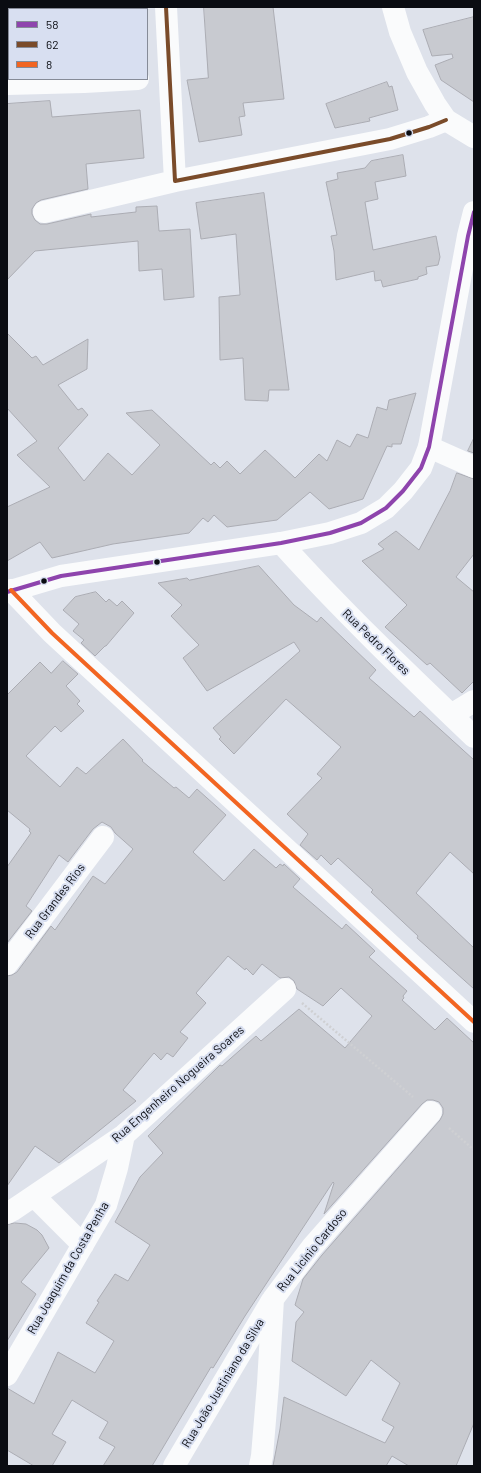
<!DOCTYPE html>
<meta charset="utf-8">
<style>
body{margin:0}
#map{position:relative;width:481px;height:1473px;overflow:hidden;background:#dee2eb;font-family:Barlow,sans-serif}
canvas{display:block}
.frame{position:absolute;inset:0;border:8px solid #0a0c12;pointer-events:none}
.legend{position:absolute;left:8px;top:8px;width:140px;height:72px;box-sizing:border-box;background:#d8dff1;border:1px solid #868b98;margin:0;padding:5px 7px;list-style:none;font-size:12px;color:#0a0c12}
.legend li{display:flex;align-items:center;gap:8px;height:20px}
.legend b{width:20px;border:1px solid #868b98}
</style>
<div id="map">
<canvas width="481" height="1473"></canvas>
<div class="frame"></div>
<ul class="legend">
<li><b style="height:5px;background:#8e44ad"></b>58</li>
<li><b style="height:5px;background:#7a4b2a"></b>62</li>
<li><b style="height:5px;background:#f26522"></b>8</li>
</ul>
</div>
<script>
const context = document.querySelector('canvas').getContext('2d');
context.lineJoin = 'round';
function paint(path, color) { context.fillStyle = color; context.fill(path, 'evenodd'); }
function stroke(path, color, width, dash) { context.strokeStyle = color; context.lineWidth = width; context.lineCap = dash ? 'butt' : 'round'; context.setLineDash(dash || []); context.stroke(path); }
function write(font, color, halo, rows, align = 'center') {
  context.font = font + ' Barlow,sans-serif'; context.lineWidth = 4; context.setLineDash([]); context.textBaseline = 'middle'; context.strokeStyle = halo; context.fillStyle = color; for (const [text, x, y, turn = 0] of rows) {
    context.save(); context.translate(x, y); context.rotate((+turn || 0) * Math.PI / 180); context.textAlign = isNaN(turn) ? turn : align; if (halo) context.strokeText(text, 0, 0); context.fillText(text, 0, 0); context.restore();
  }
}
const building = new Path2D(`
 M204 7H273L284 99 243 103 245 116 239 117 242 135 199 142 187 80 208 78Z
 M474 17V102L441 80 435 65 453 58 452 54 432 56 423 30Z
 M387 82 389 87 392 86 398 110 369 118 370 121 335 128 326 104Z
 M50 101 52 117 140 110 144 158 86 164 88 189 41 200 36 203 32 209V214L35 220 40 224H47L91 214V217L136 212V207L157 206 159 231 190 229 194 297 164 300 162 269 139 271 138 241 35 251 7 280V104Z
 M403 155 406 176 375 182 378 199 365 202 373 250 436 236 440 257 438 265 426 267 427 274 418 277V279L383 287 381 280 375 281 374 271 336 280 334 251 331 236 337 235 326 182 338 179 337 173 365 168 371 161Z
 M264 193 289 390H269L268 401 245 400 243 358 220 360 219 297 240 295 236 234 201 239 196 203Z
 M7 333 32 358 36 356 43 365 88 339 87 369 58 385 78 410 82 408 88 415 58 448 84 481 108 453 132 475 160 445 126 413 152 410 211 465 214 462 220 468 227 461 240 474 265 450 295 478 319 454 327 461 337 440 350 447 357 434 368 438 377 407 387 410 389 400 416 393 401 444H392V447L387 446 363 499 329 509 310 492 277 520 227 527 214 515 208 522 203 518 189 533 113 544 52 558 40 542 7 561V507L50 487 17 455 37 441 7 408Z
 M474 438V453L468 451Z
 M457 473 474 479V554L456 577 474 592V681L462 693 430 663 427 665 385 627 407 605 362 561 384 549 378 544 396 531 419 550 450 491Z
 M259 566 294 605 317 622 321 617 376 670 369 678 414 717 420 711 474 760V874L450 852 416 893 474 948V989L417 938 418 936 371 892 373 890 338 858 331 865 321 855 317 860 300 845 308 834 287 814 322 778 317 774 341 747 286 699 234 754 219 739 221 737 213 728 300 651 294 642 207 691 183 658 199 645 171 616 182 605 158 583 187 578 189 580Z
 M96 592 106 602 109 599 117 606 122 601 134 613 106 646H105L95 656 81 643 84 640 73 631 79 624 63 610 75 597Z
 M63 661 78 674 66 686 80 701 77 704 84 711 61 732 55 726 26 756 60 787 77 767 86 774 123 739 143 760 142 761 174 788 176 787 189 798 197 789 226 815 193 852 224 881 254 849 276 868 280 864 283 866 284 864 300 879 293 887 342 929 346 924 375 951 369 957 407 991 403 996 404 998 402 1000 435 1030 447 1018 474 1043V1423L456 1466H409L392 1456 386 1466H273L280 1429 284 1397 385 1443 394 1427 382 1420 400 1383 371 1360 346 1396 292 1361 296 1322 304 1312 295 1305 303 1279 322 1255 440 1120 443 1114V1108L439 1102 433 1100H427L422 1104 324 1214 334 1183 333 1182 245 1316 213 1368 211 1367 152 1466H103L115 1447 99 1438 108 1422 72 1400 52 1434 66 1442 52 1466H34L7 1450V1388L34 1404 58 1352 95 1373 114 1341 86 1323 99 1302 97 1301 115 1274 128 1281 150 1245 115 1222 140 1177 163 1153 148 1136 220 1065 222 1066 256 1036 261 1041 299 1009 345 1048 372 1016 341 988 323 1006 297 989 294 981 289 977 280 978 262 964 253 975 246 968 245 970 228 956 196 993 206 1003 180 1032 188 1038 173 1057 167 1053 161 1060 154 1053 123 1090 136 1101 59 1163 35 1146 7 1186V976L12 975 17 972 51 926 55 930 93 876 105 884 133 849 115 833 111 827 102 822 93 829 68 862 59 855 26 906 32 911 7 943V867L31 833 29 831 30 829 7 810V695L40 662 51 673Z
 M15 1223 26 1224 37 1230 42 1235 49 1248 21 1282 36 1294 7 1341V1225Z`);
paint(building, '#c8cad0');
stroke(building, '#abacb3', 1);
stroke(new Path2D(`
 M302 1003 413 1097
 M449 1128 474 1150`), '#cfd0d3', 2.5, [2, 2]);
stroke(new Path2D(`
 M166 7 175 181 390 139 429 127 446 120
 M7 84 84 82 138 79
 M44 212 175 181
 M429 447 474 467
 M281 543C342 611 408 674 474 737
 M11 590 52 633 474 1022
 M451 715 474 701
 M7 964 103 837
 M34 1196 83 1245
 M7 1213 13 1210 124 1135 285 989
 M7 1375 106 1205 117 1168 124 1135
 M174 1466 271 1302
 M260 1466 262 1456 268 1384 273 1299 312 1247 431 1112`), '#fafbfc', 22);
stroke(new Path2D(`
 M393 7 400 32 417 72 435 104 446 120 474 137
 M7 592 61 576 281 543 330 533 361 523 386 508 403 491 421 468 429 447 468 236 474 212`), '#fafbfc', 22);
stroke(new Path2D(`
 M7 592 61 576 281 543 330 533 361 523 386 508 403 491 421 468 429 447 468 236 474 212`), '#8e44ad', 4);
stroke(new Path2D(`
 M166 7 175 181 390 139 429 127 446 120`), '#7a4b2a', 4);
stroke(new Path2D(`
 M11 590 52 633 474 1022`), '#f26522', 4);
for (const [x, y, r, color] of [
 [409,133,3.5,"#0a0c12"],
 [157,562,3.5,"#0a0c12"],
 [44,581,3.5,"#0a0c12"]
]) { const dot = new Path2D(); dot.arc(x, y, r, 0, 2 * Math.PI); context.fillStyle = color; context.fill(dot); stroke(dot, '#d8dff1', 1.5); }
write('12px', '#0a0c12', '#d8dff1', [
 ["Rua Pedro Flores",376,642,44],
 ["Rua Grandes Rios",55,901,-53],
 ["Rua Engenheiro Nogueira Soares",178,1084,-41],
 ["Rua Licínio Cardoso",312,1250,-51],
 ["Rua Joaquim da Costa Penha",68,1268,-60],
 ["Rua João Justiniano da Silva",223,1383,-59]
]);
</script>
